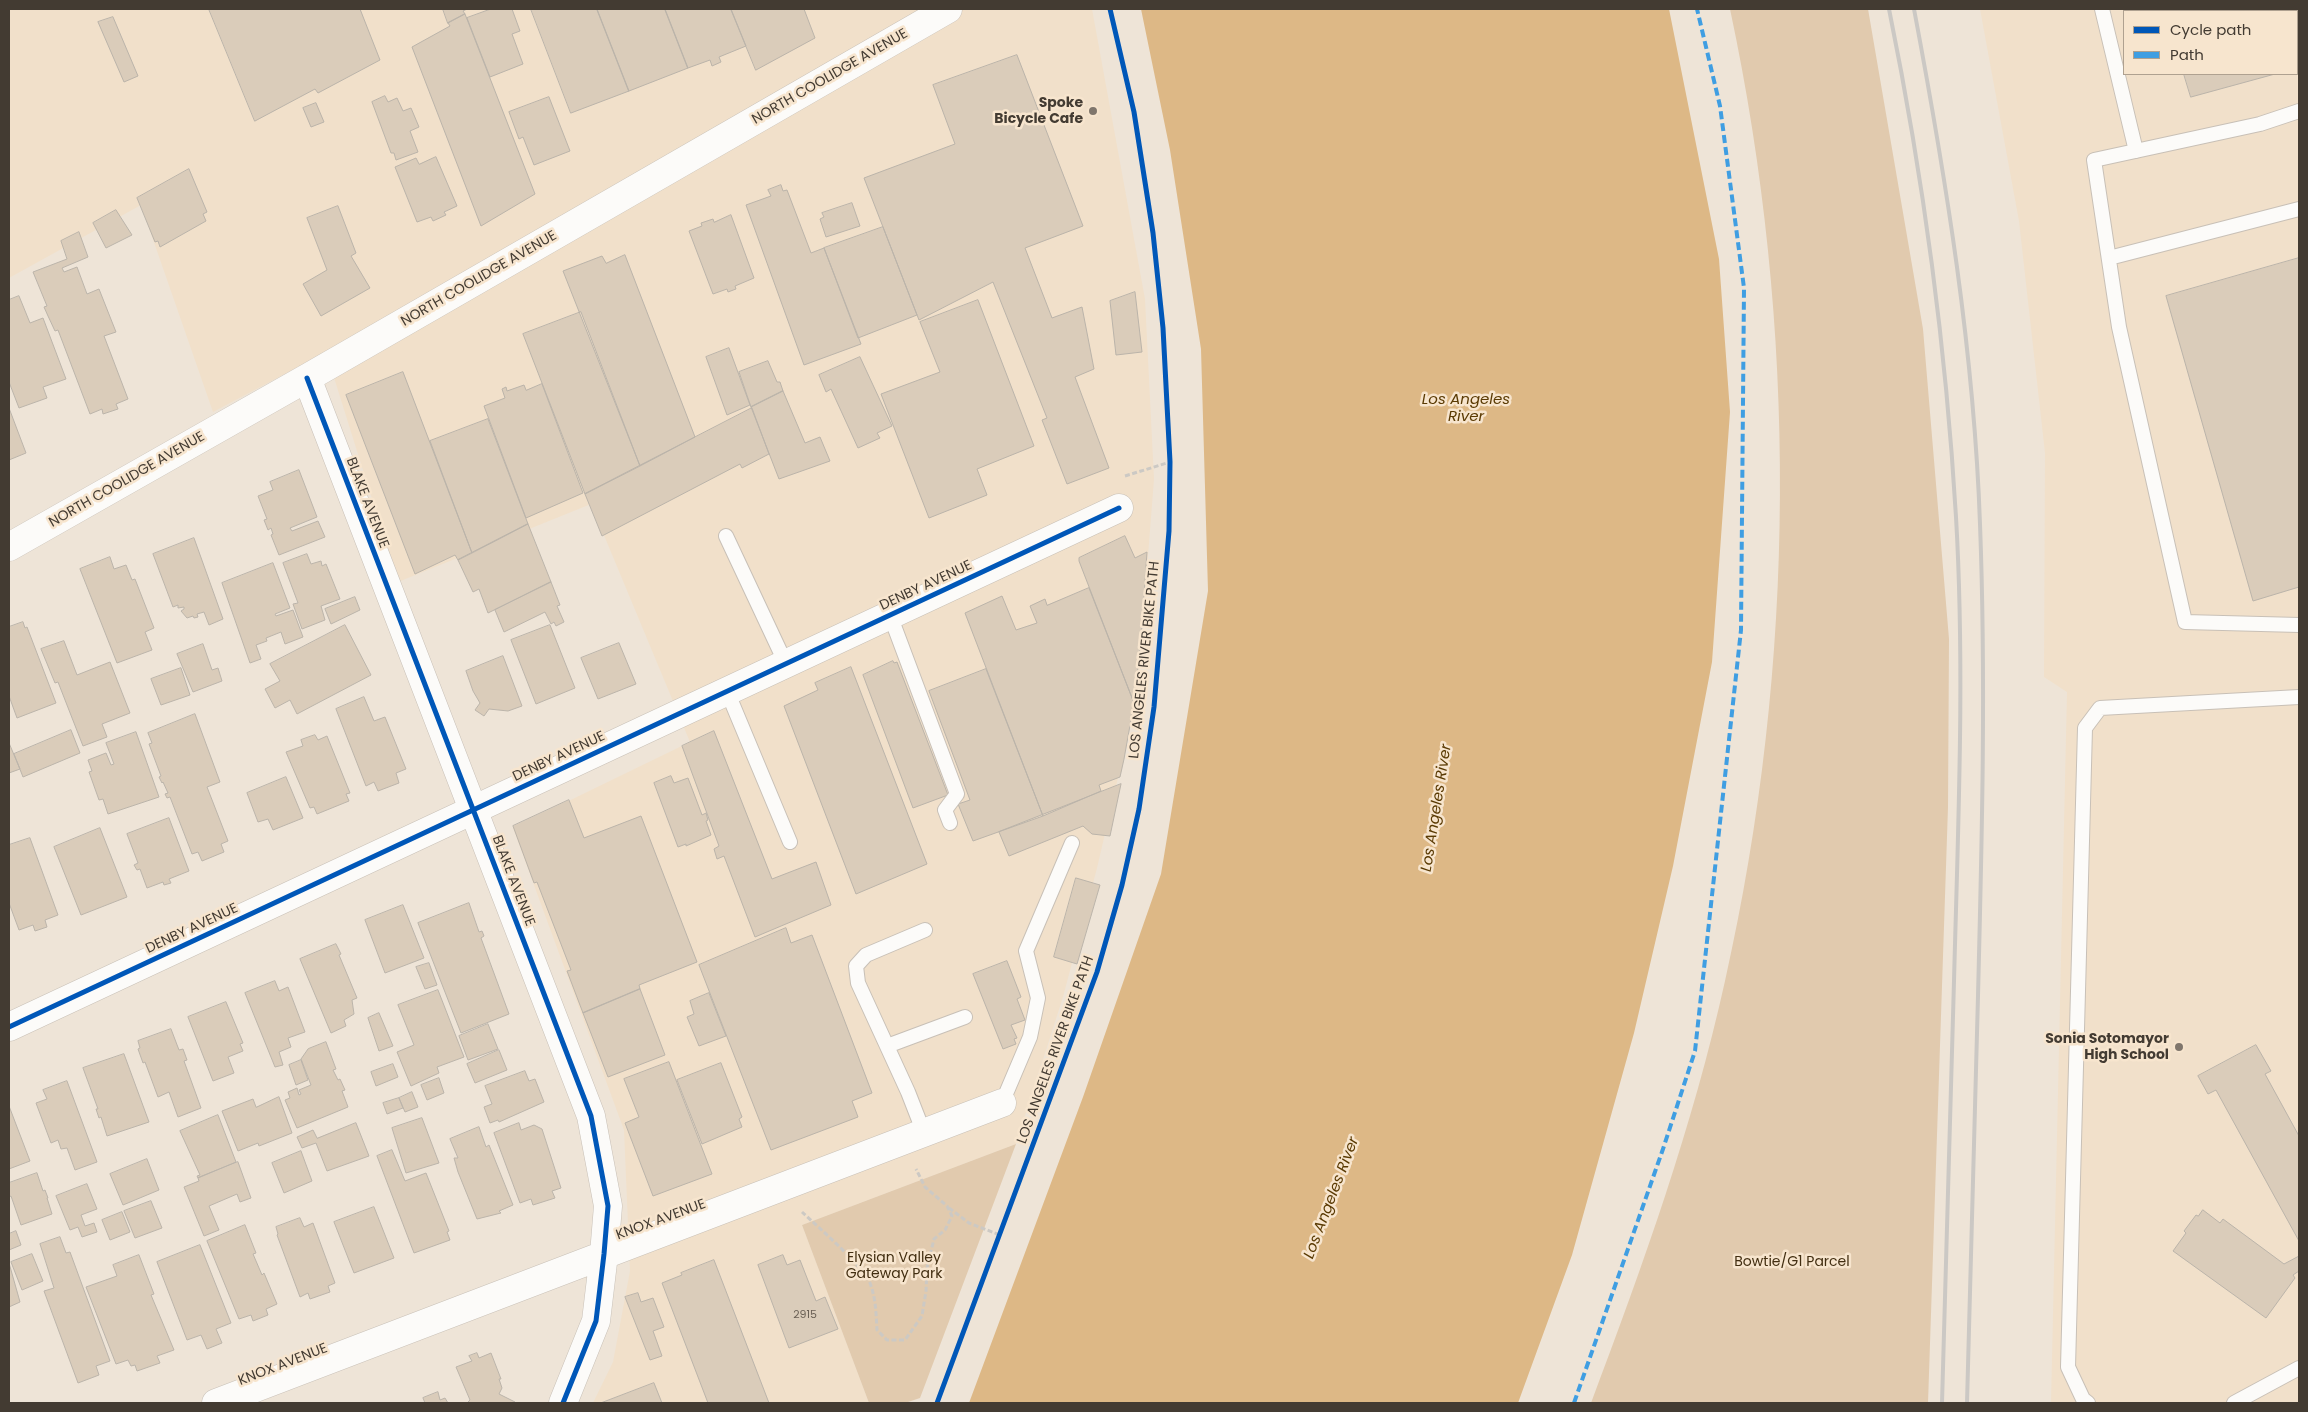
<!DOCTYPE html>
<style>
body{margin:0}
#map{position:relative;width:2308px;height:1412px;overflow:hidden;background:#eee4d7;font-family:Poppins,sans-serif}
canvas{display:block}
.frame{position:absolute;inset:0;border:10px solid #433b32;pointer-events:none}
.legend{position:absolute;left:2123px;top:10px;width:175px;height:65px;box-sizing:border-box;background:#f7e5ce;border:1px solid #afa190;margin:0;padding:6px 9px;list-style:none;font-size:15px;color:#433b32}
.legend li{display:flex;align-items:center;gap:10px;height:25px}
.legend b{width:25px;border:1px solid #afa190}
</style>
<div id="map">
<canvas width="2308" height="1412"></canvas>
<div class="frame"></div>
<ul class="legend">
<li><b style="height:6px;background:#0057b8"></b>Cycle path</li>
<li><b style="height:6px;background:#3f9ee2"></b>Path</li>
</ul>
</div>
<script>
const context = document.querySelector('canvas').getContext('2d');
context.lineJoin = 'round';
function paint(path, color) { context.fillStyle = color; context.fill(path, 'evenodd'); }
function stroke(path, color, width, dash) { context.strokeStyle = color; context.lineWidth = width; context.lineCap = dash ? 'butt' : 'round'; context.setLineDash(dash || []); context.stroke(path); }
function write(font, color, halo, rows, align = 'center') {
  context.font = font + ' Poppins,sans-serif'; context.lineWidth = 5; context.setLineDash([]); context.textBaseline = 'middle'; context.strokeStyle = halo; context.fillStyle = color; for (const [text, x, y, turn = 0] of rows) {
    context.save(); context.translate(x, y); context.rotate((+turn || 0) * Math.PI / 180); context.textAlign = isNaN(turn) ? turn : align; if (halo) context.strokeText(text, 0, 0); context.fillText(text, 0, 0); context.restore();
  }
}
paint(new Path2D(`
 M9 9H1092L1145 299 1154 479 1137 696 1097 868 1063 997 1016 1144 802 1225 869 1403H593L613 1362 630 1271 624 1130 513 828 690 742 591 504 398 582 326 352 213 412 141 205 9 278Z
 M1980 9H2299V1403H2051L2067 692 2044 677 2045 453 2019 221ZM2124 11H2297V74H2124Z`), '#f1e0ca');
paint(new Path2D(`
 M1730 9H1868L1923 329 1949 639 1948 807 1928 1403H1591C1643 1265 1693 1126 1725 981 1797 663 1798 328 1730 9Z
 M1016 1144 920 1398 905 1403H869L802 1225Z`), '#e1caae');
paint(new Path2D(`
 M1141 9H1669L1719 259 1730 412 1712 662 1673 866 1634 1033 1572 1255 1518 1403H969L1083 1097 1161 874 1208 591 1201 349 1170 150Z`), '#ddb886');
const building = new Path2D(`
 M209 9H360L380 60 318 93 315 89 255 121Z
 M443 9H467L463 11 465 14 448 23Z
 M491 9H512L520 31 512 34 523 64 490 77 467 18Z
 M531 9H597L629 91 571 113Z
 M597 9H665L688 68 629 91Z
 M665 9H731L746 46 719 57 721 62 712 66 710 60 688 68Z
 M731 9H804L815 38 756 70Z
 M2166 9H2299V67H2297V11H2166Z
 M465 14 535 194 481 226 412 47 450 26 448 23Z
 M113 17 138 76 124 82 98 22Z
 M1017 55 1083 226 1025 248 1052 318 1082 307 1094 369 1075 377 1109 468 1067 484 1042 420 1047 418 993 282 919 320 864 178 955 144 933 85Z
 M2184 74H2275L2191 97Z
 M385 96 388 102 397 98 403 111 411 108 419 127 410 131 418 152 396 160 394 153H391L372 102Z
 M549 97 570 151 534 165 523 137 519 139 509 112Z
 M316 103 324 122 311 127 303 108Z
 M436 157 457 206 444 212 446 215 433 221 431 217 417 222 395 167 416 158 419 164Z
 M189 169 207 212 203 214 206 221 160 247 158 241 155 242 137 198Z
 M781 185 783 191 787 190 811 253 824 248 861 344 804 365 746 205 771 196 768 190Z
 M852 203 860 226 826 237 820 219 824 217 822 213Z
 M338 206 356 253 351 256 370 288 321 316 303 284 327 270 307 218Z
 M116 210 132 235 106 248 93 223Z
 M731 215 754 278 735 286 736 289 728 292 727 289 713 294 689 231 702 226 701 223 713 219 714 222Z
 M883 227 917 315 858 338 824 248Z
 M79 232 88 257 62 268 64 272 77 267 87 294 99 289 116 332 104 336 128 399 116 404 118 409 103 414 102 409 90 414 58 330 55 331 48 316 44 307 47 306 33 272 67 259 61 241Z
 M625 255 695 437 640 466 563 271 602 256 606 263Z
 M2299 258V587L2253 601 2166 296Z
 M1135 292 1142 352 1116 355 1110 301Z
 M19 296 30 323 43 318 66 379 43 387 47 398 19 408 9 382V300Z
 M978 300 1034 446 977 469 987 495 929 518 881 394 940 372 920 322Z
 M581 312 640 466 585 494 523 334Z
 M729 348 750 405 727 415 706 357Z
 M860 357 892 426 877 433 880 438 858 448 831 389 826 392 819 375Z
 M768 361 777 382H780L783 391 751 407 739 372Z
 M403 372 472 553 458 560 455 555 415 574 346 395Z
 M542 384 583 493 526 518 484 406 505 398 502 389 506 387 507 391 524 385 526 390Z
 M783 391 805 443 820 437 830 461 779 479 751 407Z
 M9 408 26 453 9 460Z
 M752 408 769 454 742 468 740 464 602 536 585 494Z
 M488 419 528 524 472 553 430 441Z
 M299 470 317 517 290 528 292 531 318 521 325 537 279 555 271 535 273 534 271 528 268 530 264 520 267 519 258 496 273 490 270 482Z
 M528 524 551 582 488 613 479 589 473 592 458 560Z
 M1125 536 1135 558 1147 552 1141 640 1134 703 1079 561V558Z
 M194 538 223 619 209 625 204 612 197 614 198 617 194 618 193 616 187 618 181 611 184 609V607L178 608V605L173 607 153 554Z
 M307 554 311 564 321 561 322 566 326 564 340 599 321 606 325 620 302 629 293 604 298 603 283 563Z
 M110 557 114 569 126 565 132 580 135 579 154 628 145 632 152 650 117 663 80 569Z
 M273 563 290 608 275 614 276 616 293 610 303 637 285 644 281 632 266 638 267 641 256 645 261 659 250 663 222 583Z
 M551 582 560 605 557 606 564 622 556 626 554 622 551 624 545 612 504 632 495 610Z
 M1089 588 1134 703 1124 759 1120 777 1099 785 1101 791 1043 816 965 613 1002 596 1016 630 1037 623 1030 606 1045 599 1047 605Z
 M355 597 360 610 331 624 325 609Z
 M23 622 25 628 27 627 56 703 17 718 9 696V627Z
 M345 625 371 675 297 714 290 700 275 708 265 689 280 681 270 664Z
 M550 625 575 688 536 704 511 640Z
 M64 641 77 675 110 662 130 713 102 724 107 737 83 746 58 682 55 683 41 649Z
 M619 643 636 684 598 699 581 658Z
 M203 644 212 670 218 668 222 681 193 692 177 654Z
 M503 656 522 706 508 711 489 709 484 716 475 710 480 703 473 691 466 671Z
 M893 661 894 663 897 662 948 795 913 808 863 675Z
 M851 667 927 864 856 894 784 706 818 690 815 683Z
 M181 668 190 695 161 705 151 679Z
 M986 669 1043 816 973 841 958 804 970 800 929 691Z
 M364 697 374 721 385 717 406 769 396 773 399 783 378 791 374 782 366 786 336 709Z
 M195 714 220 782 207 787 228 841 221 844 224 852 202 861 198 852 192 854 170 797 167 798 165 794 168 793 163 782 162 783 159 777 161 776 149 744 152 743 148 733Z
 M71 730 80 753 23 777 14 754Z
 M714 731 772 879 816 862 831 905 755 937 724 856 717 859 714 849 719 846 682 746Z
 M136 732 159 797 108 814 103 799 99 800 89 772 92 771 88 760 106 753 111 765 114 764 106 743Z
 M315 735 318 740 327 736 350 793 346 794 349 801 317 814 314 807 310 808 286 752 303 746 301 740Z
 M9 743 20 769 9 773Z
 M671 776 674 783 688 778 702 815 706 813 708 820 706 821 711 835 686 846V844L678 847 654 783Z
 M286 777 303 818 273 830 268 819 258 822 247 793Z
 M1121 784 1110 836 1092 834 1083 826 1009 856 999 832Z
 M569 800 584 838 641 816 697 962 639 985 640 989 583 1013 567 971 571 970 537 882 534 883 513 826Z
 M169 818 189 871 169 879 171 883 164 885 163 882 147 888 140 869 137 870 134 865 138 863 127 834Z
 M100 828 127 897 81 915 54 847Z
 M30 838 58 915 45 920 47 927 35 931 33 925 19 930 9 903V845Z
 M1076 878 1100 885 1077 964 1054 957Z
 M469 903 479 932 482 931 484 936 481 938 509 1014 461 1033 418 923Z
 M403 905 424 958 385 973 365 920Z
 M786 928 791 943 812 935 872 1093 852 1101 858 1117 771 1150 699 965Z
 M336 944 341 954 339 955 357 998 352 1000 354 1014 344 1020 346 1026 331 1033 300 959Z
 M1007 961 1021 997 1017 999 1025 1020 1011 1025 1017 1038 1014 1039 1016 1044 1003 1049 973 974Z
 M429 963 437 985 425 989 416 967Z
 M275 981 279 991 288 987 305 1032 288 1038 291 1047 279 1052 283 1065 275 1067 245 993Z
 M640 989 665 1055 608 1077 583 1013Z
 M438 990 464 1057 437 1067 439 1073 411 1086 397 1052 414 1045 398 1005Z
 M709 993 726 1036 699 1046 687 1017 694 1014 690 1001Z
 M226 1002 243 1043 240 1044 243 1051 228 1057 234 1073 213 1081 188 1017Z
 M379 1013 393 1046 379 1051 368 1018Z
 M488 1024 498 1049 468 1060 459 1036Z
 M171 1029 179 1050 183 1049 187 1060 184 1061 201 1108 178 1117 169 1092 158 1097 145 1062 143 1063 138 1049 140 1048 138 1041Z
 M326 1042 336 1069 333 1070 338 1080 340 1079 345 1090 342 1091 348 1107 297 1128 285 1100 290 1098 288 1092 297 1088 299 1095 301 1094 299 1090 311 1085 301 1059 308 1049Z
 M2256 1045 2271 1071 2265 1074 2299 1136V1241L2216 1090 2208 1094 2198 1076Z
 M499 1050 507 1070 475 1083 467 1064Z
 M124 1054 149 1122 107 1136 101 1117 99 1118 96 1109H98L83 1068Z
 M301 1060 308 1080 296 1085 289 1065Z
 M669 1062 712 1174 653 1196 625 1123 639 1117 624 1079Z
 M721 1063 742 1117 739 1119 742 1127 702 1144 677 1080Z
 M393 1064 398 1077 376 1086 371 1072Z
 M525 1071 529 1081 535 1079 544 1102 499 1122 498 1120 490 1123 484 1107 492 1104 485 1086Z
 M439 1078 444 1093 427 1100 421 1085Z
 M67 1081 97 1162 75 1170 67 1148 61 1149 58 1140 51 1143 36 1103 47 1099 43 1090Z
 M412 1092 418 1107 405 1112 399 1098Z
 M279 1097 292 1133 259 1146 258 1143 238 1151 222 1111 253 1099 256 1107Z
 M399 1098 403 1108 387 1114 383 1103Z
 M9 1106 30 1161 9 1169Z
 M218 1115 236 1162 198 1178 197 1176 200 1175 180 1131Z
 M422 1118 439 1163 406 1173 392 1128Z
 M356 1123 369 1156 327 1171 316 1143 302 1148 297 1137 313 1130 317 1138Z
 M519 1123 521 1130 534 1125 542 1129 561 1188 552 1191 555 1198 533 1205 531 1199 520 1203 494 1133Z
 M479 1127 486 1147 489 1145 513 1205 499 1211 501 1213 477 1219 458 1172 454 1158H458L450 1139Z
 M392 1150 405 1181 426 1173 449 1231 447 1232 450 1240 414 1253 377 1156Z
 M301 1151 312 1181 284 1193 272 1163Z
 M147 1159 159 1190 123 1205 110 1174Z
 M238 1162 251 1198 240 1202 237 1194 209 1206 219 1230 204 1236 184 1187 199 1181 198 1178Z
 M37 1173 43 1191 45 1190 48 1198H47L52 1214 21 1225 11 1196 9 1197V1183Z
 M87 1184 97 1209 81 1215 85 1226 94 1223 97 1232 82 1237 78 1227 70 1230 56 1196Z
 M151 1201 162 1228 135 1238 124 1211Z
 M374 1207 394 1258 354 1273 334 1222Z
 M2203 1210 2220 1223 2223 1219 2284 1264 2299 1256V1271L2293 1275 2295 1278 2266 1318 2173 1251 2186 1233 2184 1231 2196 1215 2198 1216Z
 M122 1212 130 1232 110 1240 102 1220Z
 M300 1218 304 1227 313 1223 335 1283 328 1286 330 1292 310 1299 308 1293 300 1297 277 1235 278 1234 276 1227Z
 M245 1225 256 1253 253 1254 262 1275 264 1273 277 1304 266 1309 268 1315 253 1321 251 1315 239 1319 207 1241Z
 M16 1231 21 1245 9 1250V1234Z
 M60 1237 66 1253 70 1252 110 1361 96 1366 99 1375 78 1383 44 1291 54 1288 40 1244Z
 M200 1245 231 1323 216 1329 222 1343 207 1349 201 1335 187 1340 157 1262Z
 M32 1254 43 1281 22 1290 11 1262Z
 M139 1255 154 1294 151 1295 174 1350 157 1356 160 1363 137 1371 135 1365 131 1366 128 1360 116 1364 86 1287 117 1276 113 1265Z
 M783 1255 787 1265 800 1260 816 1301 825 1297 838 1329 789 1348 758 1265Z
 M714 1260 769 1403H708L662 1283 682 1275 681 1273Z
 M9 1263 20 1302 9 1307Z
 M638 1293 641 1302 653 1298 664 1327 653 1331 662 1356 650 1360 625 1297Z
 M477 1353 479 1358 491 1353 501 1379H499L502 1388 499 1394 515 1402 514 1403H467L470 1400 456 1367 472 1361 469 1356Z
 M654 1383 662 1403H601Z
 M438 1392 440 1400 445 1398 448 1403H425L423 1398Z`);
paint(building, '#daccba');
stroke(building, '#bbb4aa', 1);
const lane = new Path2D(`
 M2102 9 2136 151
 M2299 111 2260 124 2094 160 2119 327 2185 622 2299 625
 M2109 258 2299 209
 M726 536 786 664
 M890 615 957 794 945 810 950 823
 M727 691 790 842
 M887 1046 965 1017
 M1002 1103 1030 1037 1038 998 1026 951 1072 843
 M924 1133 908 1092 858 983 856 966 866 955 925 930
 M2088 1403 2083 1399 2068 1367 2085 728 2100 708 2299 697
 M2234 1403 2299 1368`);
const street = new Path2D(`
 M307 378 591 1116 608 1206 604 1254 596 1321 563 1403
 M9 547 307 378 948 9
 M9 1027 1119 508
 M216 1403 1002 1103`);
stroke(lane, '#c8c0b7', 16);
stroke(street, '#c8c0b7', 29);
stroke(new Path2D(`
 M1125 476 1170 462
 M949 1208 969 1223 1000 1235
 M802 1212C818 1227 862 1265 870 1283 876 1299 876 1314 877 1330L887 1340H905L922 1316 926 1291 927 1268 934 1239 945 1230 952 1216 947 1206 925 1187 916 1169`), '#ccc9c4', 3, [5, 2.5]);
stroke(lane, '#fcfbf9', 14);
stroke(street, '#fcfbf9', 28);
stroke(new Path2D(`
 M1889 9C1923 176 1946 347 1956 517 1965 672 1958 827 1954 981 1949 1122 1946 1263 1942 1403
 M1914 9C1946 179 1974 351 1980 524 1986 682 1982 838 1978 996 1974 1131 1971 1267 1967 1403`), '#cbc8c4', 4);
stroke(new Path2D(`
 M1574 1403 1663 1149 1695 1051 1741 630 1744 288 1720 106 1697 9`), '#3f9ee2', 4, [8, 4]);
stroke(new Path2D(`
 M307 378 591 1116 608 1206 604 1254 596 1321 563 1403
 M9 1027 1119 508
 M937 1403 1097 972 1122 885 1139 809 1154 707 1169 531 1170 462 1163 328 1153 233 1134 112 1110 9`), '#0057b8', 5);
for (const [x, y, r, color] of [
 [1093,111,5,"#7f766c"],
 [2179,1047,5,"#7f766c"]
]) { const dot = new Path2D(); dot.arc(x, y, r, 0, 2 * Math.PI); context.fillStyle = color; context.fill(dot); stroke(dot, '#f7e5ce', 2); }
write('11px', '#6a6055', null, [
 ["2915",805,1315]
]);
write('14px', '#433b32', '#f7e5ce', [
 ["NORTH COOLIDGE AVENUE",830,77,-30],
 ["NORTH COOLIDGE AVENUE",479,279,-30],
 ["NORTH COOLIDGE AVENUE",127,480,-30],
 ["BLAKE AVENUE",367,503,69],
 ["DENBY AVENUE",926,586,-25],
 ["LOS ANGELES RIVER BIKE PATH",1145,660,-84],
 ["DENBY AVENUE",559,757,-25],
 ["BLAKE AVENUE",513,881,69],
 ["DENBY AVENUE",192,929,-25],
 ["LOS ANGELES RIVER BIKE PATH",1056,1050,-70],
 ["KNOX AVENUE",661,1220,-20],
 ["KNOX AVENUE",283,1365,-21]
]);
write('bold 14px', '#433b32', '#f7e5ce', [
 ["Spoke",1083,103],
 ["Bicycle Cafe",1083,119],
 ["Sonia Sotomayor",2169,1039],
 ["High School",2169,1055]
], 'right');
write('14px', '#422e11', '#f7e5ce', [
 ["Elysian Valley",894,1258],
 ["Gateway Park",894,1274],
 ["Bowtie/G1 Parcel",1792,1262]
]);
write('italic 15px', '#5a3a03', '#f7e5ce', [
 ["Los Angeles",1466,400],
 ["River",1466,417],
 ["Los Angeles River",1437,808,-81],
 ["Los Angeles River",1332,1198,-69]
]);
</script>
